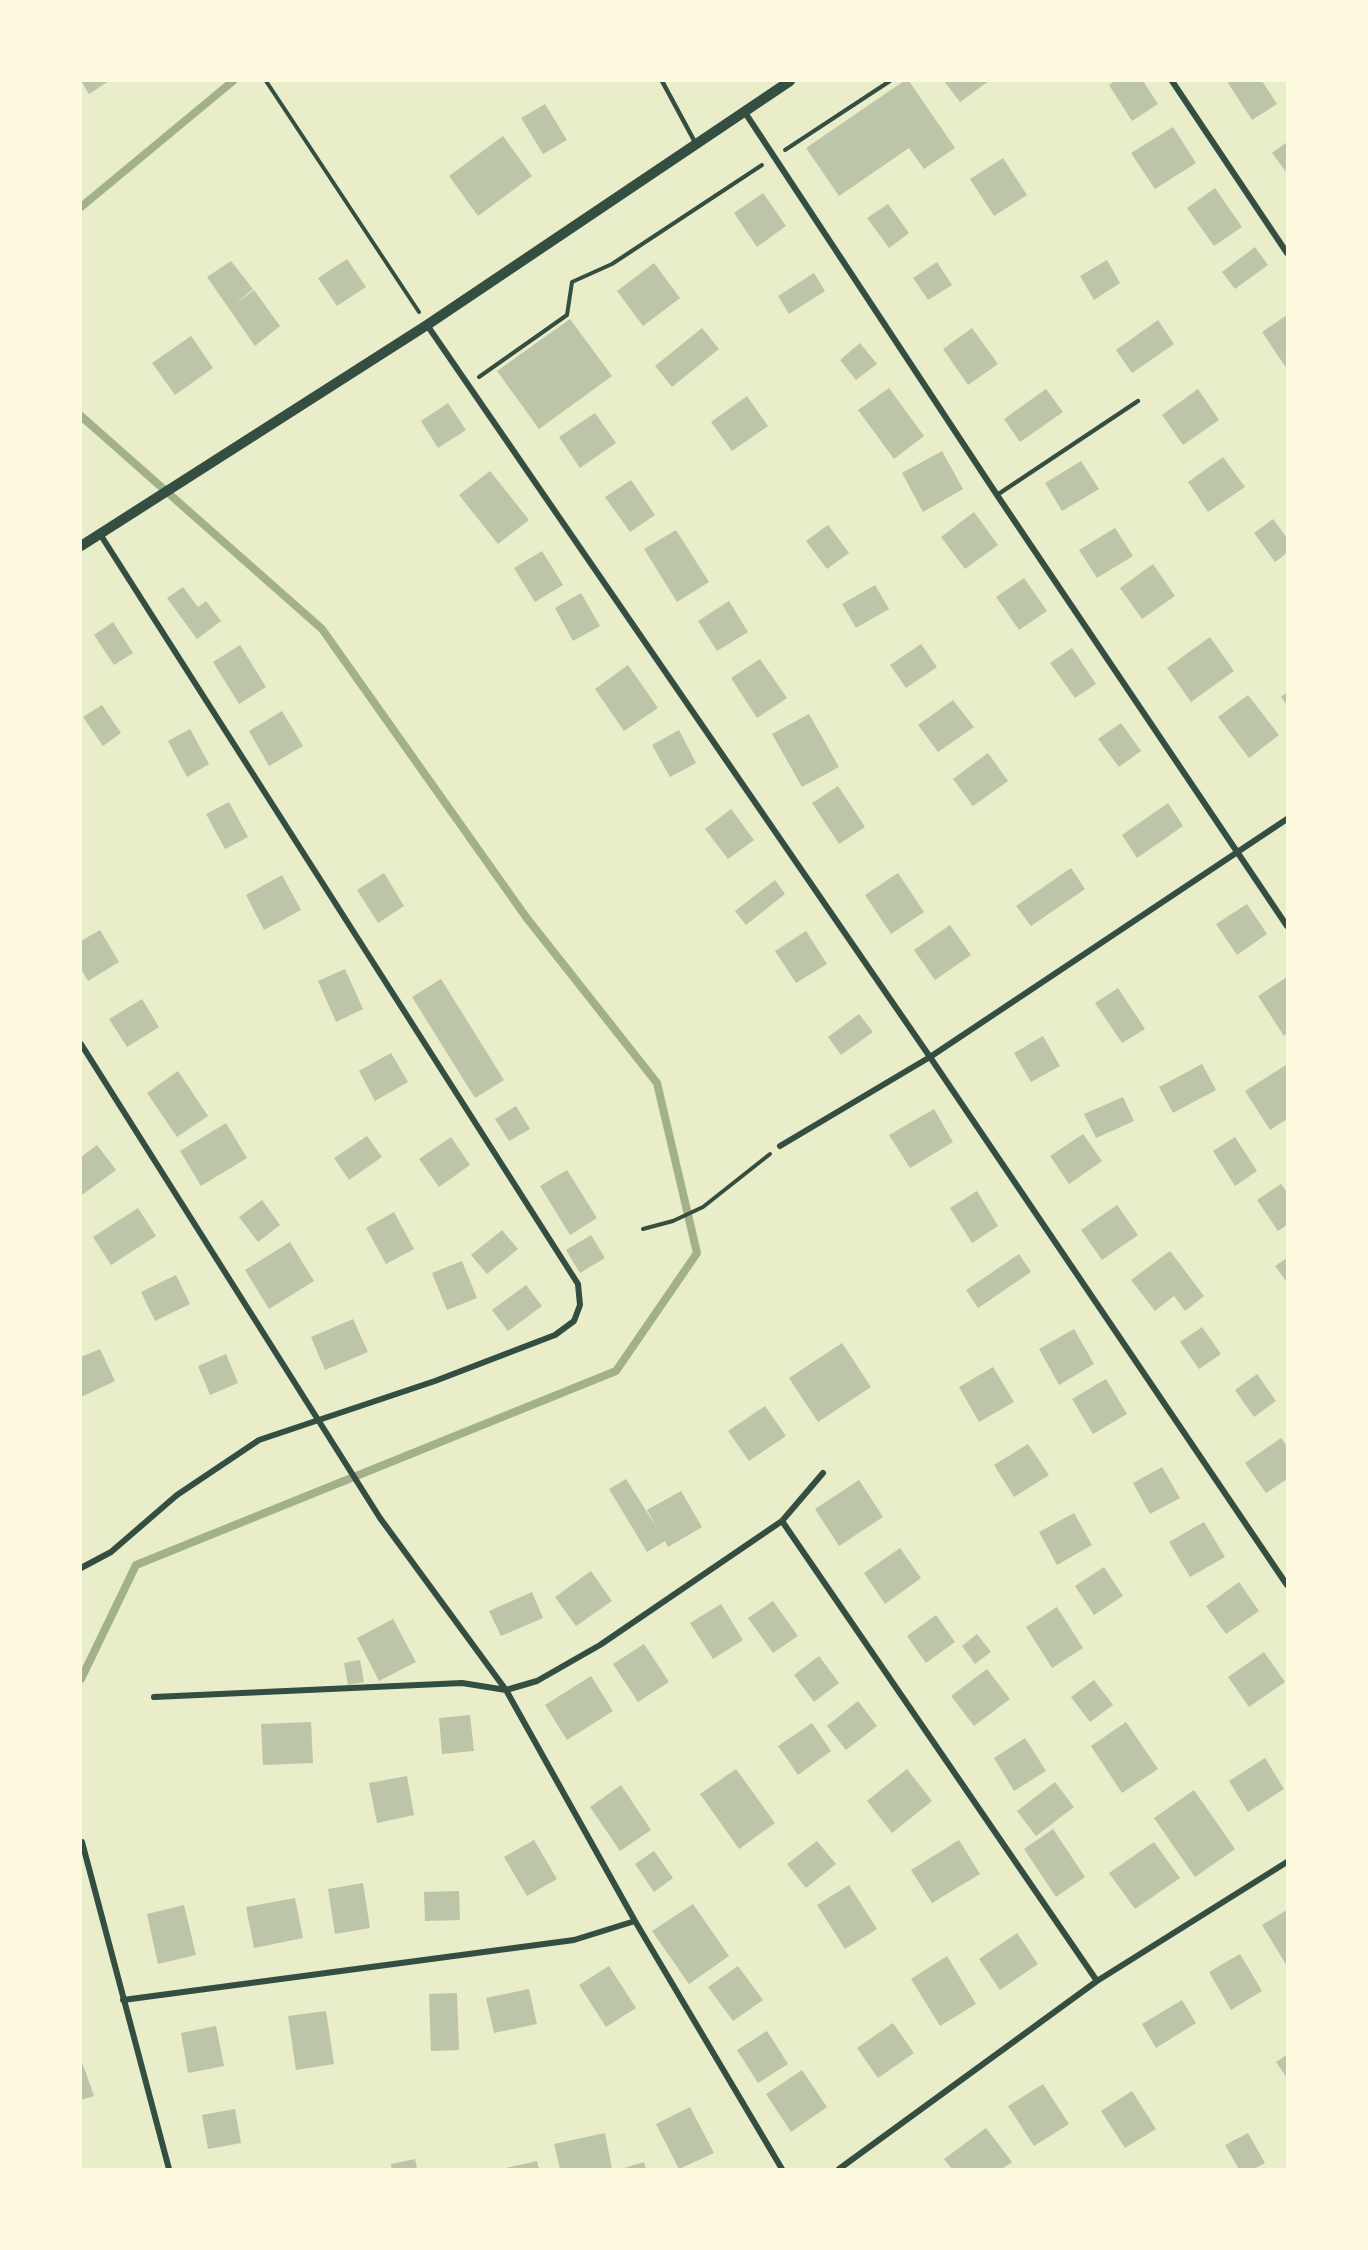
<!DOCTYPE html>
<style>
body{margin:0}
#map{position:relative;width:1368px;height:2250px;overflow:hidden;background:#e9edc9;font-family:Overpass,sans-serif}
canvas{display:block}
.frame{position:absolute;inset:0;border:82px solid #fefae0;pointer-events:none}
</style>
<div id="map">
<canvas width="1368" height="2250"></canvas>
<div class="frame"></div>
</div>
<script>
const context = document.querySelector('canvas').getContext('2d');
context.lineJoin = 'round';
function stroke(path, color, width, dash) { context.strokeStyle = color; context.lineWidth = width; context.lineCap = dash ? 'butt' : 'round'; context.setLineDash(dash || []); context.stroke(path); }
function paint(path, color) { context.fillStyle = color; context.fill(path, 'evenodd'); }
stroke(new Path2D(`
 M81 207 233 81
 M81 416 322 629 526 917 657 1083 697 1253 616 1371 136 1565 81 1679`), '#a3b18a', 8);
paint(new Path2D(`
 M81 81H109L89 94Z
 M904 81H909L955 148 924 169 909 148 839 196 806 148Z
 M944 81H989L960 102Z
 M1115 81H1143L1158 104 1132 121 1109 85Z
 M1231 81H1262L1277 104 1252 120 1228 83Z
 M545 104 567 140 543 154 521 118Z
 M1173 127 1196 163 1155 189 1131 153Z
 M503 136 532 176 478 216 449 176Z
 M1287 142V173L1272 153Z
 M1003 158 1027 195 994 216 970 179Z
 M1215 188 1242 227 1214 246 1187 208Z
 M763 193 786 226 757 247 734 213Z
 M888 204 909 233 889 248 867 218Z
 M1255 247 1268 265 1235 289 1222 272Z
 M347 259 366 287 337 306 318 278Z
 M1107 260 1120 283 1094 300 1080 276Z
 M231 261 253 289 234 305 254 290 280 326 255 346 207 277Z
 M937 262 952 285 928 300 913 278Z
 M654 263 680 298 643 326 617 291Z
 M814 273 825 291 789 314 778 296Z
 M1287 315V369L1262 332Z
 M570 319 612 376 539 429 497 371Z
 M1158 320 1174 344 1132 373 1116 350Z
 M702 328 719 349 672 387 655 366Z
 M972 328 998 364 968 385 943 349Z
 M191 336 213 368 175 395 152 363Z
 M860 343 877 364 856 380 840 360Z
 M889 388 924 436 894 459 858 410Z
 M1046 389 1063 412 1020 442 1004 419Z
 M1198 389 1219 420 1183 445 1162 415Z
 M747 396 768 426 732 451 711 422Z
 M448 403 466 430 438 448 421 421Z
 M595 413 616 443 580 468 559 437Z
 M942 451 963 489 923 512 902 473Z
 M1223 457 1245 487 1208 512 1188 482Z
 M1081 461 1099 489 1062 511 1045 483Z
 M490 471 529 520 498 544 459 495Z
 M631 480 655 515 630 532 605 497Z
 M974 512 998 545 965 569 941 537Z
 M1273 519 1287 538V553L1275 562 1254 533Z
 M828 525 849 553 827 569 806 541Z
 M1115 528 1133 556 1097 578 1079 550Z
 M676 530 709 582 677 602 644 549Z
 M542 551 563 585 535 602 514 568Z
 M1153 564 1175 596 1142 619 1120 588Z
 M1024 578 1047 611 1019 630 996 597Z
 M875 585 889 609 856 628 842 604Z
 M183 587 198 607 206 601 221 621 197 639 167 598Z
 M581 593 600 626 573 641 555 608Z
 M729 601 748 632 717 651 698 621Z
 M113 622 133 653 114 665 94 635Z
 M1210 637 1234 671 1191 702 1167 668Z
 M921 644 937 667 906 688 890 665Z
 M240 645 266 687 239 704 213 662Z
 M1072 648 1096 684 1075 698 1050 663Z
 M760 659 787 698 757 718 731 678Z
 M628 665 658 708 624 731 595 689Z
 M1287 692V705L1281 697Z
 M1248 695 1279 735 1249 758 1218 717Z
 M953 700 974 727 938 752 918 725Z
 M102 705 121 733 103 746 83 717Z
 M282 711 303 746 269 766 249 731Z
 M809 714 839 767 802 787 772 734Z
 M1121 723 1141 751 1119 767 1098 739Z
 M190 729 209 764 187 777 168 741Z
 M679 730 696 763 670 777 652 745Z
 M988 753 1008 781 973 806 953 779Z
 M838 786 865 827 839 844 812 803Z
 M229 802 248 837 225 849 206 814Z
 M1168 803 1183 826 1137 858 1122 835Z
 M731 809 754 840 728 859 705 829Z
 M1071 868 1085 889 1031 926 1016 906Z
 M384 873 404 906 378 923 357 890Z
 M898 873 924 912 891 934 865 895Z
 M282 875 301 910 264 930 246 895Z
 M775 880 785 894 746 925 735 911Z
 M1247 904 1267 934 1237 955 1216 924Z
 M950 925 971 955 935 980 914 950Z
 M100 930 119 962 88 981 81 969V941Z
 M806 931 827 964 796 983 775 951Z
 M345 969 363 1009 336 1022 318 981Z
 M1287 977V1034L1284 1036 1258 996Z
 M441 979 504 1080 475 1098 412 997Z
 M1118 988 1145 1029 1122 1043 1095 1003Z
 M142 999 159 1027 127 1047 109 1019Z
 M859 1014 873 1032 841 1055 828 1037Z
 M1043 1036 1060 1066 1031 1082 1014 1053Z
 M391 1053 408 1082 375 1101 359 1071Z
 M1202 1064 1216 1090 1173 1113 1159 1087Z
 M1286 1065 1287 1119 1270 1130 1245 1091Z
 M178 1071 208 1116 177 1137 147 1093Z
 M1123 1097 1134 1121 1096 1138 1084 1114Z
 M516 1106 530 1129 509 1141 495 1119Z
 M934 1109 953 1142 910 1168 889 1135Z
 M226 1123 247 1158 201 1186 180 1151Z
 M1083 1134 1102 1161 1069 1184 1050 1156Z
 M367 1136 382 1157 349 1180 334 1158Z
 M451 1137 470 1165 439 1187 419 1159Z
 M1235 1137 1257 1171 1235 1186 1213 1151Z
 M97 1145 116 1170 82 1195 81 1157Z
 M567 1170 597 1218 570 1235 540 1186Z
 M1281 1184 1287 1192V1225L1278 1231 1257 1200Z
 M977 1191 998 1226 972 1243 950 1208Z
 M262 1200 280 1225 258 1242 239 1217Z
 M1117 1205 1138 1235 1102 1260 1081 1230Z
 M138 1208 156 1236 111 1265 93 1237Z
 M394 1212 414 1249 386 1264 366 1228Z
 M502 1230 518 1249 487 1274 471 1255Z
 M591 1235 605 1258 580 1273 566 1250Z
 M290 1242 314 1281 269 1309 245 1270Z
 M1170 1251 1204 1296 1185 1311 1174 1296 1155 1311 1131 1280Z
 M1019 1254 1031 1272 978 1308 966 1290Z
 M1287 1258V1282L1275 1266Z
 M462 1261 477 1298 447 1310 432 1273Z
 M176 1275 190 1304 155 1321 141 1292Z
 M526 1285 542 1306 508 1331 492 1310Z
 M353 1319 368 1352 325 1370 311 1337Z
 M1202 1327 1221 1354 1199 1369 1180 1342Z
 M1074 1329 1094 1364 1059 1385 1039 1349Z
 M842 1343 871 1387 818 1422 789 1378Z
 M100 1349 115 1381 81 1397V1357Z
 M226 1354 238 1383 210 1395 198 1366Z
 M993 1367 1014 1402 979 1422 959 1387Z
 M1257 1374 1276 1401 1254 1417 1235 1390Z
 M1106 1379 1127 1414 1093 1434 1072 1399Z
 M765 1406 786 1436 749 1461 728 1431Z
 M1281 1438 1287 1446V1479L1266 1493 1245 1463Z
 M1028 1444 1049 1475 1014 1497 994 1465Z
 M1162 1467 1180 1498 1150 1514 1133 1483Z
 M626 1479 657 1528 647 1510 681 1491 702 1527 668 1547 665 1541 647 1552 609 1489Z
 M859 1480 883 1517 839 1546 815 1509Z
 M1074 1513 1092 1545 1057 1565 1039 1532Z
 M1204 1522 1225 1557 1190 1577 1169 1542Z
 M900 1548 921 1578 885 1604 864 1573Z
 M1104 1567 1123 1596 1094 1615 1075 1586Z
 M591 1571 612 1601 576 1626 555 1597Z
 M1239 1582 1259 1611 1226 1634 1206 1606Z
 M532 1592 543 1618 501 1636 489 1611Z
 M773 1601 798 1636 773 1653 748 1618Z
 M721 1604 743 1640 713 1659 690 1623Z
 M1057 1607 1083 1648 1052 1668 1026 1627Z
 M936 1615 955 1642 926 1663 907 1636Z
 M393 1619 416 1662 379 1681 357 1638Z
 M977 1634 991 1652 975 1664 962 1646Z
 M644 1644 669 1682 638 1702 613 1664Z
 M1264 1652 1285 1682 1249 1707 1228 1677Z
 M819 1656 839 1683 814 1702 794 1675Z
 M360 1660 364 1682 348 1685 344 1663Z
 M987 1669 1010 1699 974 1726 951 1696Z
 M591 1676 613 1711 567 1740 545 1705Z
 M1094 1680 1113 1705 1090 1722 1071 1697Z
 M858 1701 877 1726 846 1750 827 1726Z
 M470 1715 474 1751 442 1754 439 1718Z
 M311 1722 313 1763 263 1765 261 1724Z
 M1126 1722 1158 1769 1122 1793 1091 1746Z
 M812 1723 831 1751 798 1775 778 1746Z
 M1025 1738 1046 1771 1014 1791 994 1758Z
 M1265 1758 1284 1789 1248 1812 1229 1781Z
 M736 1769 775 1823 739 1849 700 1794Z
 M907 1769 932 1801 892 1833 867 1801Z
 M407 1776 414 1815 377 1823 369 1783Z
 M1055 1782 1074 1807 1036 1836 1017 1811Z
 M621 1785 651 1830 620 1851 590 1807Z
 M1194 1790 1235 1849 1195 1877 1154 1818Z
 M1053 1829 1085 1877 1056 1897 1024 1849Z
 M534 1840 557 1879 527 1896 504 1857Z
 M959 1840 980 1874 932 1903 911 1870Z
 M817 1841 836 1864 806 1888 787 1864Z
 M1154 1842 1180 1878 1135 1909 1109 1873Z
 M654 1851 673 1878 654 1892 635 1864Z
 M363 1883 370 1928 335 1934 328 1889Z
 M849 1885 877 1929 845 1949 817 1905Z
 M459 1891 460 1920 425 1921 424 1892Z
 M295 1898 303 1938 254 1948 246 1907Z
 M693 1904 729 1956 689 1984 652 1931Z
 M184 1905 196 1955 158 1964 147 1914Z
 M1287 1910V1966L1262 1925Z
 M1017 1933 1038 1964 1000 1990 979 1959Z
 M1240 1954 1262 1991 1231 2010 1209 1972Z
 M947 1956 976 2004 940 2026 911 1979Z
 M609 1966 636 2008 606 2027 579 1985Z
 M738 1966 763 2000 733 2021 708 1987Z
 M529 1989 537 2024 494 2033 486 1998Z
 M457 1993 459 2050 431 2051 429 1994Z
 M1182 2000 1196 2023 1156 2048 1142 2024Z
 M326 2011 334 2064 296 2070 288 2016Z
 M893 2023 914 2053 878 2078 857 2048Z
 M216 2026 224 2066 188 2073 181 2033Z
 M767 2031 788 2064 758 2083 737 2050Z
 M1287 2055V2078L1276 2062Z
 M81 2059 94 2096 81 2100Z
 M802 2070 827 2107 791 2132 766 2094Z
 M1043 2084 1069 2124 1034 2146 1008 2106Z
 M1132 2091 1156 2129 1125 2148 1101 2111Z
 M690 2107 714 2153 679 2169 656 2124Z
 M235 2109 241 2143 208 2149 202 2115Z
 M986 2128 1012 2162 1002 2169H952L944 2159Z
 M605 2133 612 2169H560L554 2144Z
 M1248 2133 1265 2163 1254 2169H1239L1225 2145Z
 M415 2159 417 2169H392L391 2164Z
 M537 2161 539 2169H506V2168Z
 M644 2162 646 2169H624V2168Z`), '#bcc5a7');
stroke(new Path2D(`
 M266 81 419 312
 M785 150 890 81
 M479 377 567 315 572 282 612 264 762 165
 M643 1229 673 1221 703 1207 770 1154`), '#344e41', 4);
stroke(new Path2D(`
 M662 81 696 144
 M997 495 1138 401`), '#344e41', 4.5);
stroke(new Path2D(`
 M1172 81 1287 253
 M744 111 997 495 1287 926
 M427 325 930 1057 1287 1585
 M81 1044 380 1518 506 1690 635 1921 782 2169
 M780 1146 930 1057 1287 819
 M782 1521 1097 1981
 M81 1568 111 1552 177 1495 259 1440 435 1381 555 1335 574 1321 580 1305 578 1284 100 534
 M154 1697 462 1683 506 1690 537 1681 600 1645 782 1521 823 1473
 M82 1842 169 2169
 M123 2000 574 1940 635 1921
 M839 2169 1097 1981 1287 1862`), '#344e41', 6);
stroke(new Path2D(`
 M81 546 427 325 790 81`), '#344e41', 10);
</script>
